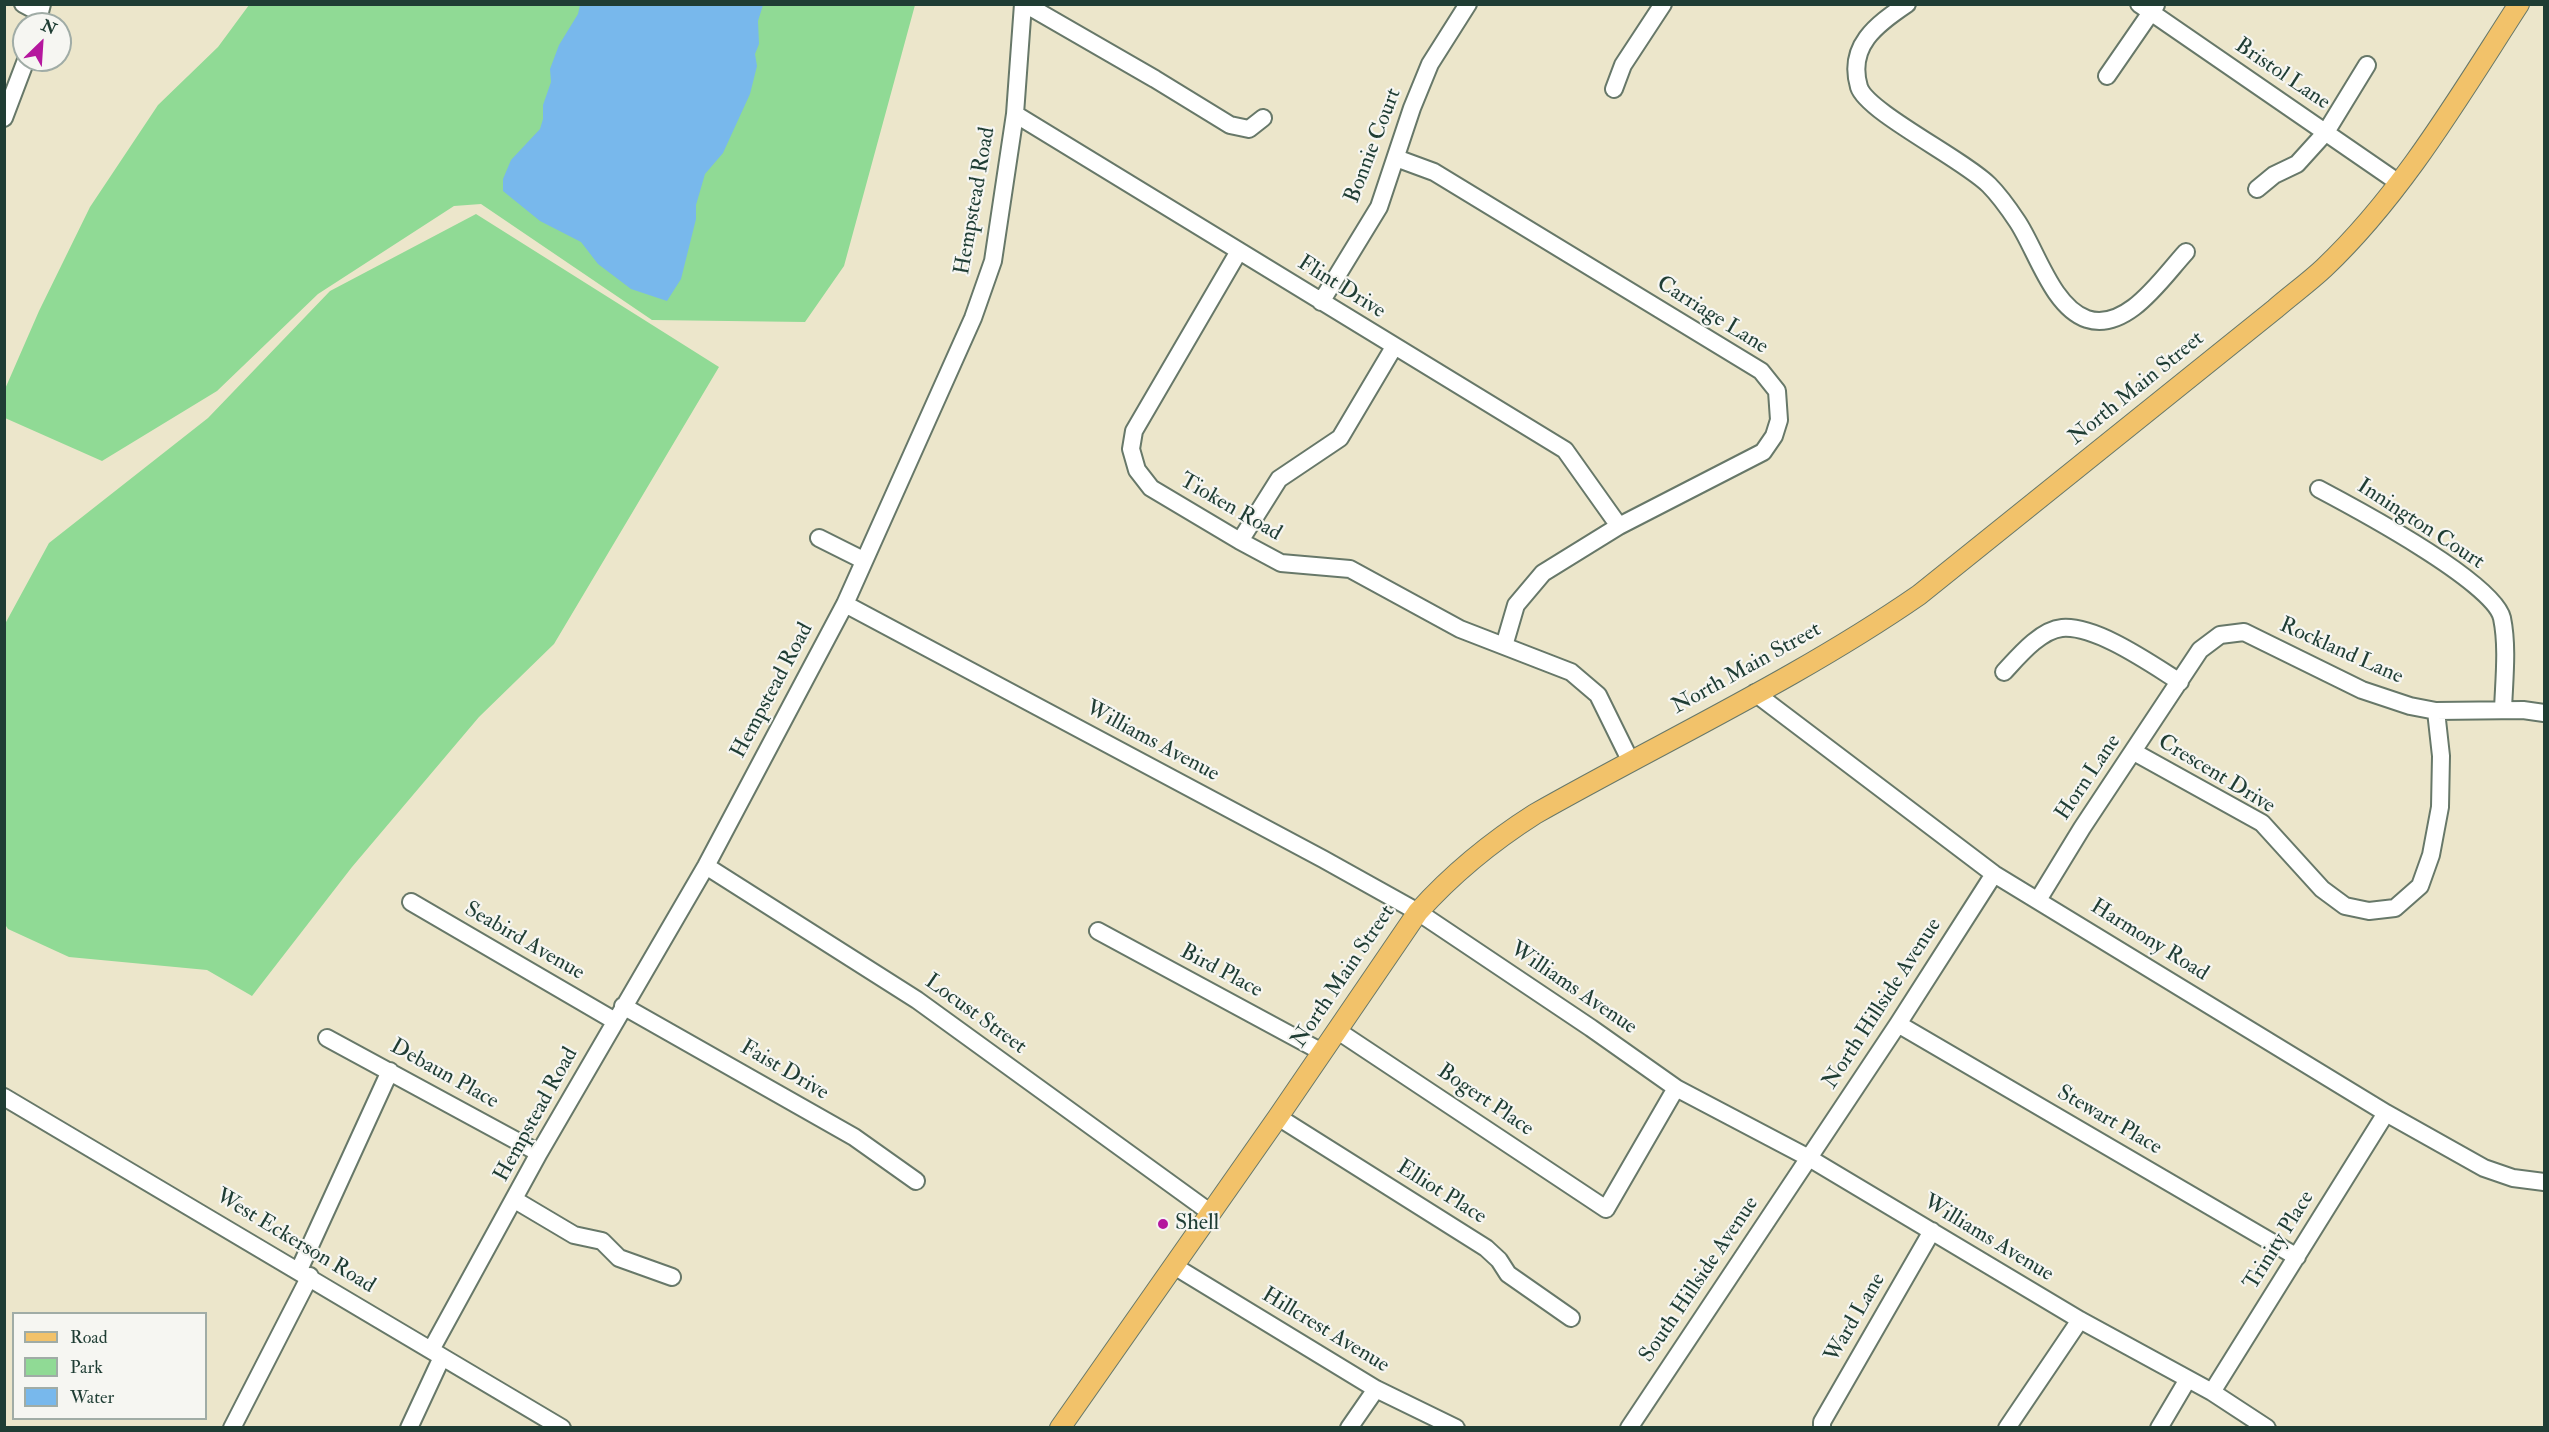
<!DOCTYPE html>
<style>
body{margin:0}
#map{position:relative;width:2549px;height:1432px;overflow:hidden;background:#ece6cb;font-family:"IM FELL Double Pica",serif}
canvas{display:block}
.frame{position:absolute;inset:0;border:6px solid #1f3d34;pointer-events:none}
.legend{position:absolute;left:12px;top:1312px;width:195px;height:108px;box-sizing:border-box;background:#f6f6f2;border:2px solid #a0aca6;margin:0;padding:8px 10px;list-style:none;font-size:18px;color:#1f3d34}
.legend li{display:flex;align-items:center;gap:12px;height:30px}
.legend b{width:30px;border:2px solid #a0aca6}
.north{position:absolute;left:12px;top:12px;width:60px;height:60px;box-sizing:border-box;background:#f6f6f2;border:2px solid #a0aca6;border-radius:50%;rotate:25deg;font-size:16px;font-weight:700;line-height:24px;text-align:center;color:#1f3d34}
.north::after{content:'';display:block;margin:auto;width:21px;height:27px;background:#b5179e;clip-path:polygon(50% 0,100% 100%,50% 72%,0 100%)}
</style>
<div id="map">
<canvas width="2549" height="1432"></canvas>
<div class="frame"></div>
<ul class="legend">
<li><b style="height:8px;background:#f2c26a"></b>Road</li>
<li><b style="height:16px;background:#90da95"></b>Park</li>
<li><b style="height:16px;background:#78b8ec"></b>Water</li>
</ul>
<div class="north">N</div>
</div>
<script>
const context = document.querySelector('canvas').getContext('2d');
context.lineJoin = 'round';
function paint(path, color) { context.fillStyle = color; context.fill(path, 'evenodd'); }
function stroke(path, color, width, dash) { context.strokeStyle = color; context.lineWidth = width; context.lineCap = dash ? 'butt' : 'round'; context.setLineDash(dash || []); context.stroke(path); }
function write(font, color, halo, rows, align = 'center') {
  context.font = font + ' "IM FELL Double Pica",serif'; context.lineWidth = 4.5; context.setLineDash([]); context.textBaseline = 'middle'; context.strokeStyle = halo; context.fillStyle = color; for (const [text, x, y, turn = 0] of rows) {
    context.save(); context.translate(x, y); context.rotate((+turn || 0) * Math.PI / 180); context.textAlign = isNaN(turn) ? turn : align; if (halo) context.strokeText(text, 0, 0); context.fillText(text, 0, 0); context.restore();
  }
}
paint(new Path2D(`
 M249 5H915L844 266 805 322 652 320 481 204 454 206 318 294 217 391 102 461 5 418V389L39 311 90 207 158 105 218 47Z
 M476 214 719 367 554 644 479 717 352 867 252 996 207 970 69 957 8 929 4 923 5 624 49 543 208 418 330 291Z`), '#90da95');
paint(new Path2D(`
 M580 5H763L758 21 759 44 755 54 757 66 750 94 723 153 705 174 696 205V219L681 279 667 301 631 289 598 264 581 242 540 221 503 191V179L511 160 540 129 543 119V105L551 82 550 69 559 45 578 14Z`), '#78b8ec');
const minor = new Path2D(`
 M23 4 40 13
 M1025 4 1155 79 1230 125 1249 129 1263 118
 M1907 4C1876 25 1847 46 1859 87 1867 112 1963 159 1989 185 1999 195 2009 209 2017 221 2036 249 2052 307 2087 319 2127 332 2162 278 2186 252
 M2139 4 2399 183
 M37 24 42 4
 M2107 76 2156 5
 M1614 89 1623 65 1663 4
 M1015 114 1565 450 1619 526
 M4 118 26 60
 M1396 158 1434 172 1761 371 1777 391 1779 420 1774 436 1763 452 1619 526 1543 573 1516 605 1504 646
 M2257 189 2274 175 2297 164 2326 132 2367 65
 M1239 251 1134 431 1131 449 1137 470 1151 488 1240 541 1281 563 1350 569 1460 629 1571 672 1598 695 1630 760
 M1321 302 1379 207 1412 108 1430 64 1468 4
 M2319 489C2353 507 2494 582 2502 618 2508 647 2504 681 2503 710
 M819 538 863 560
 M1240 541 1279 479 1340 438 1394 347
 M845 604 1323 859 1418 912 1591 1028 1676 1088 1809 1158 2080 1320 2212 1392 2267 1428
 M2004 672C2018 657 2040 630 2062 628 2096 625 2151 664 2180 682
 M1755 693 1994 874 2386 1113 2484 1168 2513 1178 2544 1182
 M2134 752 2262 823 2322 889 2345 906 2369 911 2395 908 2420 886 2431 855 2440 807 2441 756 2436 711
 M706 866 917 1000 1211 1213
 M2038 900 2082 828 2200 650 2220 635 2244 632 2362 690 2410 706 2436 711 2523 710 2544 713
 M411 902 615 1021
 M1098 931 1322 1052
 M623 1006 854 1137 916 1181
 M1898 1024 2297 1257
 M1338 1031 1606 1209 1676 1088
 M327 1038 539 1153
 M4 1097 562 1428
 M1278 1117 1486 1248 1499 1260 1508 1274 1571 1318
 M515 1200 574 1235 602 1241 619 1258 672 1277
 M1174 1266 1376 1389 1456 1428
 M299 1270 390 1071
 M431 1350 539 1153 706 866 845 604 973 318 993 261 1015 114 1023 4
 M2212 1392 2386 1113
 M232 1428 310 1276
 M409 1428 442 1357
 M1349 1428 1376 1389
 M1629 1428 1898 1024 1994 874
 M1822 1428V1422L1932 1231
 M2007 1428 2080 1320
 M2159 1428 2188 1379`);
const major = new Path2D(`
 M1060 1428 1278 1117 1418 912C1453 873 1491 842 1535 814 1662 742 1799 678 1919 595L2275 309C2291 295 2308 283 2324 268 2403 193 2460 95 2519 4`);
stroke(minor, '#677869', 20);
stroke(major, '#677869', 22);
stroke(minor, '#fff', 16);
stroke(major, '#f2c26a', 20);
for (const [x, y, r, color] of [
 [1163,1224,6,"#b5179e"]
]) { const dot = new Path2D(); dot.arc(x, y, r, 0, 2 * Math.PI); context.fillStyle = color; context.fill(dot); stroke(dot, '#f6f6f2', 2); }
write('22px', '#1f3d34', '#f6f6f2', [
 ["Bristol Lane",2282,75,34],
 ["Bonnie Court",1374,146,-69],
 ["Hempstead Road",976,201,-80],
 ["Flint Drive",1341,288,32],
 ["Carriage Lane",1712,316,32],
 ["North Main Street",2137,389,-39],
 ["Tioken Road",1230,508,30],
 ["Innington Court",2420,525,33],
 ["Rockland Lane",2341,652,24],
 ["North Main Street",1747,669,-29],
 ["Hempstead Road",773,691,-62],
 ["Williams Avenue",1152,742,28],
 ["Crescent Drive",2216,775,31],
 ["Horn Lane",2089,778,-56],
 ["Harmony Road",2149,941,32],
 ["Seabird Avenue",524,942,30],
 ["Bird Place",1221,972,28],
 ["North Main Street",1344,977,-56],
 ["Williams Avenue",1573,989,34],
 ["North Hillside Avenue",1883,1004,-57],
 ["Locust Street",975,1015,36],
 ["Faist Drive",784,1071,30],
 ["Debaun Place",444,1075,29],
 ["Bogert Place",1485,1101,34],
 ["Hempstead Road",537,1115,-61],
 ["Stewart Place",2109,1121,30],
 ["Elliot Place",1441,1193,32],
 ["Williams Avenue",1988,1239,31],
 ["Trinity Place",2280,1241,-58],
 ["West Eckerson Road",295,1242,31],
 ["South Hillside Avenue",1700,1280,-56],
 ["Ward Lane",1856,1318,-60],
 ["Hillcrest Avenue",1325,1331,31]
]);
write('22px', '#1f3d34', '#f6f6f2', [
 ["Shell",1175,1224]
], 'left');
</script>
